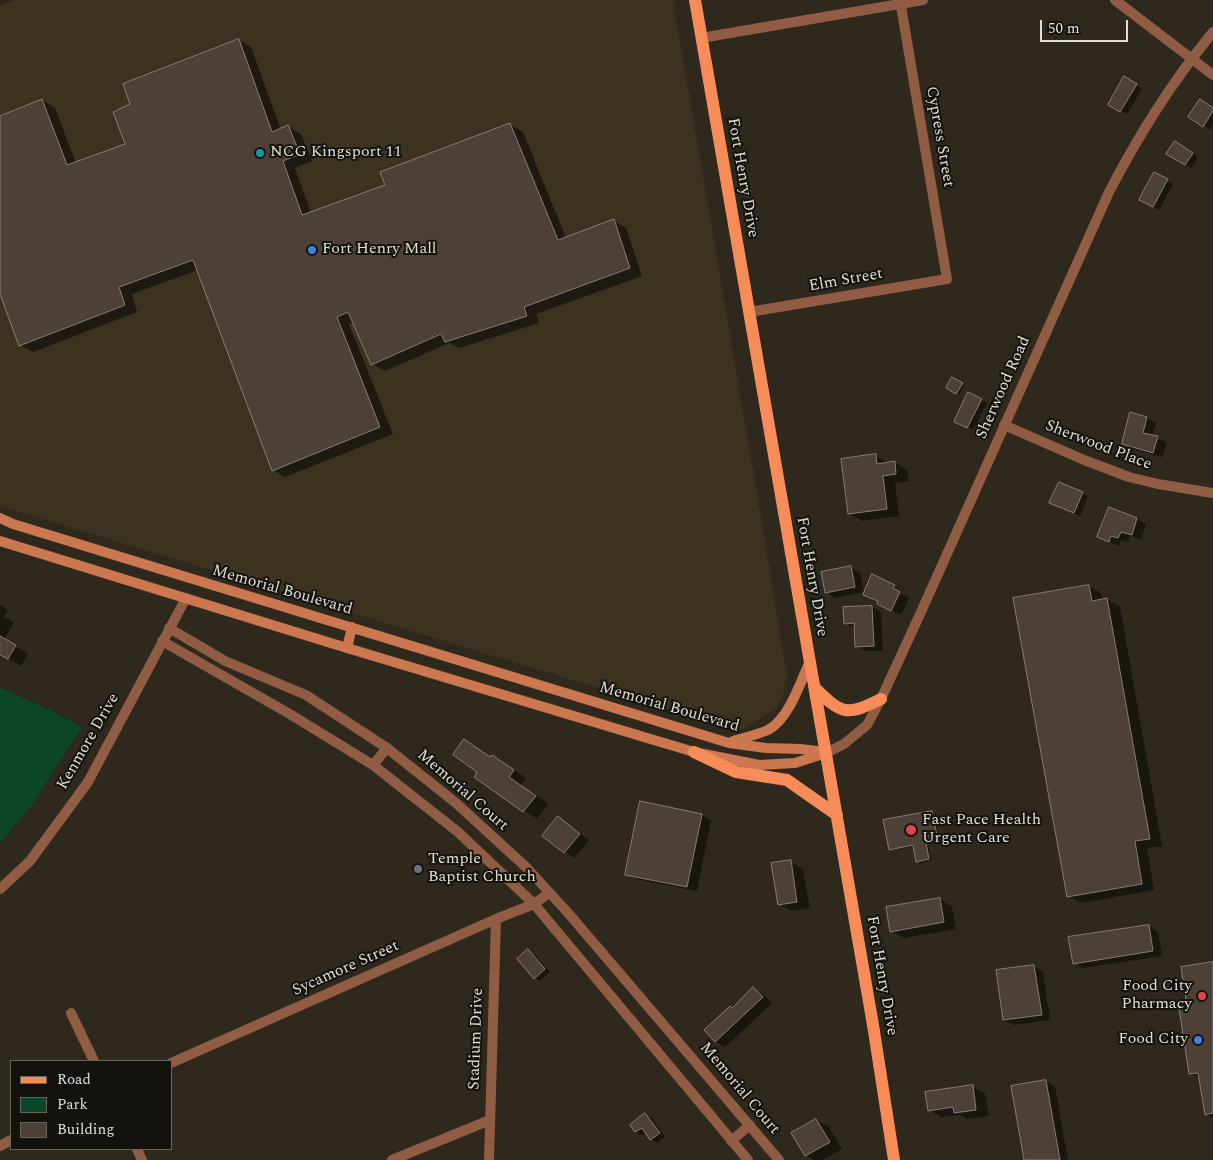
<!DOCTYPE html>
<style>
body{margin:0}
#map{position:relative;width:1213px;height:1160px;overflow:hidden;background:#2f281d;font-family:Spectral,serif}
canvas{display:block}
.legend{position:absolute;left:10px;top:1060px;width:162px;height:90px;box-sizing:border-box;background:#14120c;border:1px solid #66645d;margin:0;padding:6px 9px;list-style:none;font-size:15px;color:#e2ded6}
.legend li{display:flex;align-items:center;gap:10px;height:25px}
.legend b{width:25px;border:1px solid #66645d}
.scale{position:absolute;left:1040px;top:20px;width:88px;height:22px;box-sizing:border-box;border:2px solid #e2ded6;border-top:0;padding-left:6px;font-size:15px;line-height:18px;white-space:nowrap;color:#e2ded6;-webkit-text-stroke:4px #14120c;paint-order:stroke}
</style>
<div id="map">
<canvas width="1213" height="1160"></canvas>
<ul class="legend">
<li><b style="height:6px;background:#f78c59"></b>Road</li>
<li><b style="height:14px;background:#0c472b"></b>Park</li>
<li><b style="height:14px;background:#4c4037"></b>Building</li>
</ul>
<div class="scale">50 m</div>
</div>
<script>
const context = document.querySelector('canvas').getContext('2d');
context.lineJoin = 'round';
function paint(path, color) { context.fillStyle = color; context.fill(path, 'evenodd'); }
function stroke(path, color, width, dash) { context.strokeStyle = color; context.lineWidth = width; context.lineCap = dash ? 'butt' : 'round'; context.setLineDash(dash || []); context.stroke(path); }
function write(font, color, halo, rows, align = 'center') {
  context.font = font + ' Spectral,serif'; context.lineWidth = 4; context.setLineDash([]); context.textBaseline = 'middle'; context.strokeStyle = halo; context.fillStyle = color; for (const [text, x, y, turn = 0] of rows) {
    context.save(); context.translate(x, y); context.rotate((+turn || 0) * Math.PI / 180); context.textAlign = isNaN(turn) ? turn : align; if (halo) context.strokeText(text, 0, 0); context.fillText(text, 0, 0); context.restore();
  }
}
paint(new Path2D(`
 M15 0H673L760 511 787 676 783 695 776 709 743 729 730 728 0 506V6Z`), '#3b3220');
paint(new Path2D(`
 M0 688 50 710 82 727 31 806 0 843Z`), '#0c472b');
paint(new Path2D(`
 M239 40 251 47 281 130 288 127 301 134 312 161 295 168 311 213 387 186 510 124 523 132 566 238 614 221 626 228 642 276 536 314 539 323 459 348 449 343 385 371 372 364 354 322 349 324 393 434 285 477 273 470 198 270 132 294 137 312 33 352 20 345 0 290V117L42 100 55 108 76 163 127 145 132 105Z
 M1131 81 1142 89 1127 114 1109 104Z
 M1213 109V124L1210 129 1190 117Z
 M1175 143 1198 157 1191 168 1168 153Z
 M1155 174 1173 184 1159 210 1141 200Z
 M953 379 964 385 959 394 948 388Z
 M969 394 987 403 973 430 956 421Z
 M1147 418 1156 423 1152 436 1167 443 1162 457 1132 449 1123 443Z
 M875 455 888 463H895L907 470 909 481 895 483 899 516 862 521 849 513Z
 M1082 493 1088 497 1080 516 1057 506Z
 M1110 509 1137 519 1146 524 1141 539 1130 536 1128 542 1121 540 1119 546 1098 537Z
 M851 568 860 573 864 592 835 598 826 592Z
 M894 586 904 591 896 588 894 590 909 598 901 615 878 604 879 602 864 594Z
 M1089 586 1101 593 1103 600 1107 599 1120 607 1162 846 1147 848 1154 890 1081 903 1068 896Z
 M0 605 8 610 4 617 14 622 4 640 28 654 21 666 2 655 0 659Z
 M872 607 881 612 883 651H866L856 646V629L845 623Z
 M465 740 491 758 493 756 526 778 521 785 548 804 537 819 475 777 479 772Z
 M932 812 934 814 940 841 928 843 931 860 920 863 917 861 914 846 893 850 890 849Z
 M701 815 711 820 697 891 636 879 627 874Z
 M559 818 589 840 574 858 544 836Z
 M791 862 803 869 810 908 792 911 779 904Z
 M940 899 952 907 956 929 904 938 891 931Z
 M1149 926 1158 932 1162 956 1083 968 1074 963Z
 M528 951 534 954 550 972 540 981 535 978Z
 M1213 963V1118L1206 1114 1201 1079 1190 1073 1189 1008Z
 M1034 966 1043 972 1050 1020 1014 1025 1004 1020Z
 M754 989 763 994 772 1003 725 1047 715 1041 733 1008Z
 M1046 1081 1055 1087 1068 1160H1026Z
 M972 1086 985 1094 989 1116 968 1119 960 1115 942 1117 929 1110Z
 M646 1115 652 1118 665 1137 657 1143 651 1139 646 1132 642 1135 636 1132 631 1126Z
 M816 1120 829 1127 842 1149 823 1160H814L806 1155Z`), '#0007');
const building = new Path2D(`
 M239 39 272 132 288 125 300 154 283 161 302 215 385 185 380 172 510 123 558 240 614 219 630 268 524 307 527 316 445 342 441 334 371 365 348 312 337 317 380 427 272 471 193 260 119 287 125 305 19 346 0 294V116L42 99 67 165 125 144 113 112 130 104 123 84Z
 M1124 76 1137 84 1120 112 1108 105Z
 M1200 99 1213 108V111L1203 127 1188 117Z
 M1175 141 1193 153 1185 165 1166 154Z
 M1154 172 1168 179 1153 207 1139 200Z
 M952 377 963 383 956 394 946 388Z
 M968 392 982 399 967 428 954 422Z
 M1130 412 1147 417 1143 433 1158 436 1153 453 1122 444Z
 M876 454 877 464 895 461 896 474 883 476 887 509 848 514 841 459Z
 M1059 482 1083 492 1074 513 1049 503Z
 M1109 507 1137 518 1132 535 1121 532 1118 538 1111 536 1109 542 1097 537Z
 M851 566 855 587 825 593 821 572Z
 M872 574 895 585 893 588 900 592 891 611 877 604 878 601 863 595Z
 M1089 585 1092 601 1107 598 1150 839 1135 841 1142 884 1067 897 1013 598Z
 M872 606 874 646 855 647 854 623 844 624 843 607Z
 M0 636 16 645 8 659 0 655Z
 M464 739 490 757 492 755 514 770 509 777 536 796 523 812 474 777 477 772 453 755Z
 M640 801 702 814 687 887 625 875Z
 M932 811 938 840 926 842 929 859 916 862 913 845 889 850 883 820Z
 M558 816 580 834 564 853 542 836Z
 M791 860 797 902 778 905 771 863Z
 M940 898 944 922 890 932 886 907Z
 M1149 925 1153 951 1073 964 1068 937Z
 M528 949 545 969 534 979 517 959Z
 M1213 962V1113L1205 1115 1198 1073 1189 1074 1179 1008 1187 1007 1181 967Z
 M1034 965 1042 1015 1003 1020 996 970Z
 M753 987 763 997 715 1042 704 1030 730 1006 732 1008Z
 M1046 1080 1060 1160H1024L1011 1086Z
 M973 1085 976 1110 954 1113 953 1107 928 1111 925 1092Z
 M645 1113 660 1133 650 1140 642 1128 635 1132 630 1125Z
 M816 1119 830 1142 805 1156 791 1133Z`);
paint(building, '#4c4037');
stroke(building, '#897c73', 1);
stroke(new Path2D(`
 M1115 0 1213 75
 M701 38 923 0
 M749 312 947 279 900 0
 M1004 425 1084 460 1129 477 1158 484 1213 493
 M169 628 225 661 306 695 387 748 456 803 527 868 569 914 779 1160
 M162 641 288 713 373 765 458 832 534 904 748 1160
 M373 765 387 748
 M0 889 30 861 88 782 186 598
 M71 1013 94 1061
 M171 1063 496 919 534 904 549 893
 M731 1141 750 1125
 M0 1146 11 1140
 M137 1149 142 1160
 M392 1160 490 1120
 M489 1160 496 919`), '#915c44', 10);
stroke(new Path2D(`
 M826 753 844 744 867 725 881 699 921 612 1109 192C1140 133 1171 83 1213 32`), '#915c44', 10);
stroke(new Path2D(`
 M0 518 13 524C252 599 491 670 729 743L766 748 801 749 824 752
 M0 541 347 648 694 752 759 765 795 763 826 753
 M347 648 352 627
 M731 742C743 738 756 735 768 730 789 719 801 681 810 661`), '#cb7750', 10);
stroke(new Path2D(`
 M695 0 873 1025 894 1160
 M815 688C842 715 847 716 881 699
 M694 752 736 772 787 780 837 815`), '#f78c59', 12);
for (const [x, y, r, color] of [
 [260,153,5,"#0f9aa8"],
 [312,250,5,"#3f7fe0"],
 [911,830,6,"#e0444e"],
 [418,869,5,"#6b7280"],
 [1202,996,5,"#e0444e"],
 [1198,1040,5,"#3f7fe0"]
]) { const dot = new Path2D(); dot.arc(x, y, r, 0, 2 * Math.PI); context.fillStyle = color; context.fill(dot); stroke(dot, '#14120c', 2); }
write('16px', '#e2ded6', '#14120c', [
 ["Cypress Street",939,137,80],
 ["Fort Henry Drive",742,178,80],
 ["Elm Street",846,281,-10],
 ["Sherwood Road",1004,388,-66],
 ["Sherwood Place",1098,446,21],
 ["Fort Henry Drive",811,577,80],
 ["Memorial Boulevard",282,591,16],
 ["Memorial Boulevard",669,708,16],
 ["Kenmore Drive",89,742,-60],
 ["Memorial Court",462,791,41],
 ["Sycamore Street",346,969,-24],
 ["Fort Henry Drive",881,976,80],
 ["Stadium Drive",477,1039,-88],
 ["Memorial Court",739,1089,50]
]);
write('16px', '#e2ded6', '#14120c', [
 ["NCG Kingsport 11",270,153],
 ["Fort Henry Mall",322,250],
 ["Fast Pace Health",922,821],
 ["Urgent Care",922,839],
 ["Temple",428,860],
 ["Baptist Church",428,878],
 ["Food City",1192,987,"right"],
 ["Pharmacy",1192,1005,"right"],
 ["Food City",1188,1040,"right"]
], 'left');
</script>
